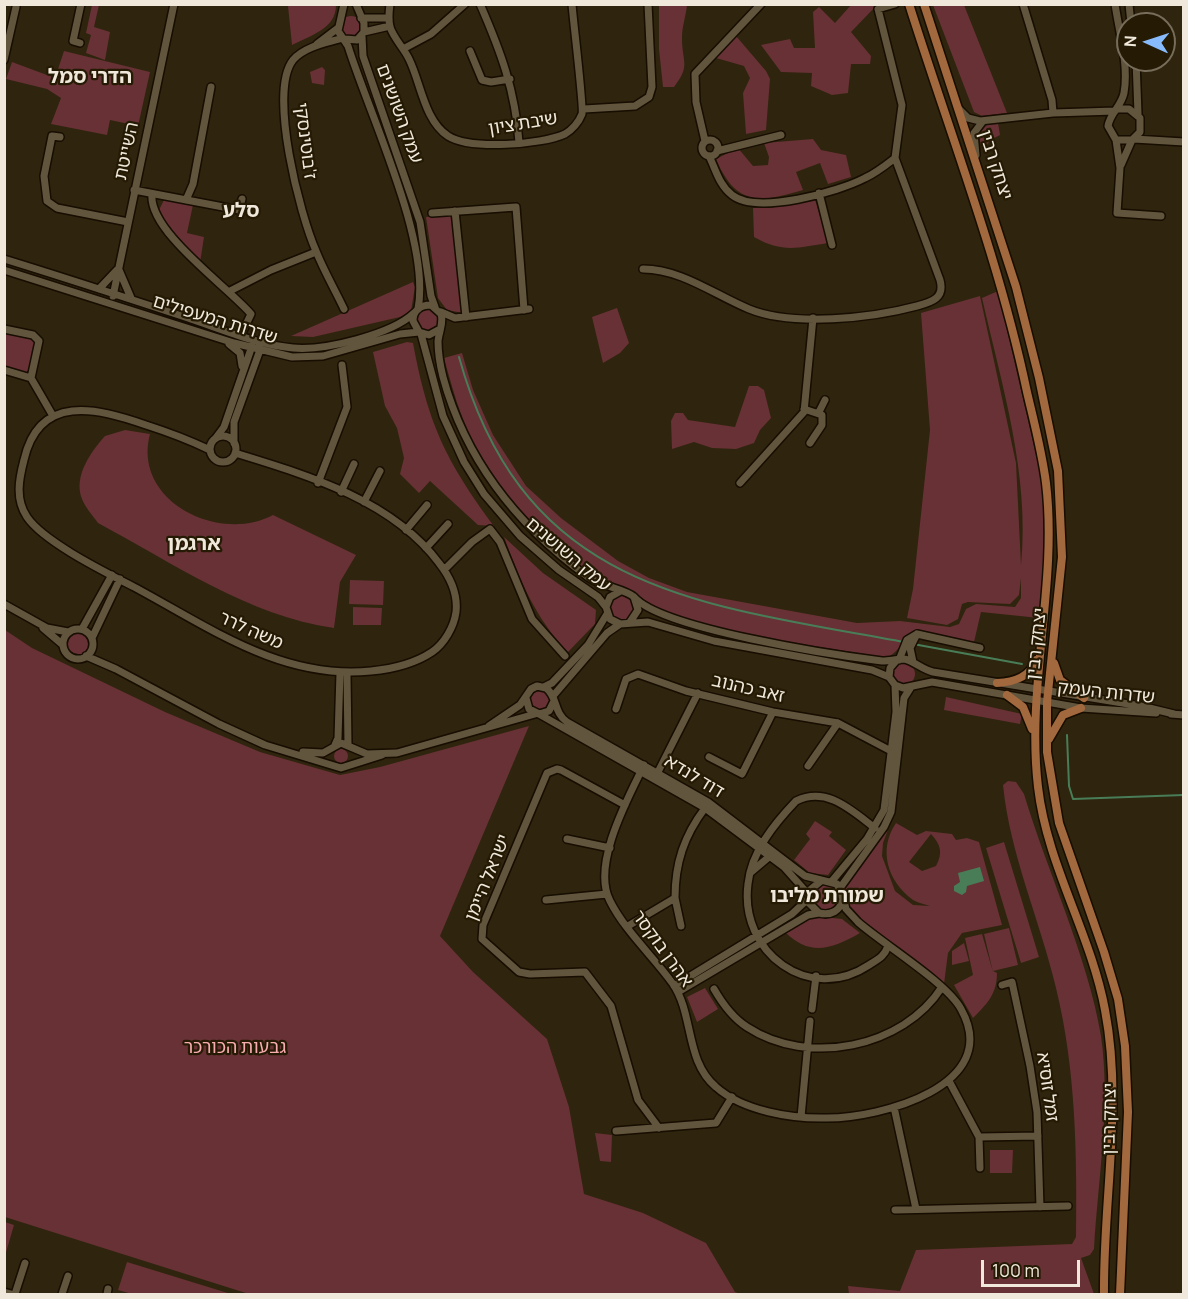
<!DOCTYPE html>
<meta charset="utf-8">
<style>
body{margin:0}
#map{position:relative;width:1188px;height:1299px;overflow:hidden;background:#2f240d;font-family:Manrope,sans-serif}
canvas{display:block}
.frame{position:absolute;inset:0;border:6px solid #f0e9db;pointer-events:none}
.north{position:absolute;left:1116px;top:12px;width:60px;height:60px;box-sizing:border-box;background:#251a04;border:2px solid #766d5a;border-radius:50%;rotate:273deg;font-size:16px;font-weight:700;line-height:24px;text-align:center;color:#f0e9db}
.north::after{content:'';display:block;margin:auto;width:21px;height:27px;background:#87bbfb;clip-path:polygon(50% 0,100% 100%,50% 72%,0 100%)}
.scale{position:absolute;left:981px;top:1260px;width:99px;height:27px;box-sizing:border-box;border:3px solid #f0e9db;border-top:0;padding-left:8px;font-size:18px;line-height:21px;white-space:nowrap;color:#f0e9db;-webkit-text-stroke:4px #251a04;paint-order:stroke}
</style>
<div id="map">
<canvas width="1188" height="1299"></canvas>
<div class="frame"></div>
<div class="north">N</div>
<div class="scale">100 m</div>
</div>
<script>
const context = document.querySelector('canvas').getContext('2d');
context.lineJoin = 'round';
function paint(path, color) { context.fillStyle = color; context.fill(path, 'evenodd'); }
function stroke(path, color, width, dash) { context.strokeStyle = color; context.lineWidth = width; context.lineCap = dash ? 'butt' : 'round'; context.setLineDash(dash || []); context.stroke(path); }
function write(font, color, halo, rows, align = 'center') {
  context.font = font + ' Manrope,"Noto Sans Hebrew",sans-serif'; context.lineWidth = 4.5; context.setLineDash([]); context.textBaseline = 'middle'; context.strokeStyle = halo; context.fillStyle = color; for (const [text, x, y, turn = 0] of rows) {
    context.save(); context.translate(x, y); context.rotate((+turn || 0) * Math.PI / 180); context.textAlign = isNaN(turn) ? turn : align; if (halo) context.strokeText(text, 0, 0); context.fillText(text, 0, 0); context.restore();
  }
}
paint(new Path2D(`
 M290 4 336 5C336 29 311 35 292 45L288 6Z
 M92 5H99L94 27 110 32 105 60 86 53 91 35 86 33Z
 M659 5H687C686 16 682 26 682 38 682 63 691 65 674 87H663L659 49Z
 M851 5 876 6 851 32 871 56 870 64H851L848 93 832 95 811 86 812 73 781 72 761 45 790 39 794 48H815L813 12 819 7 835 23Z
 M933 5H964L1007 113 982 116 974 112Z
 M340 27a11 11 0 1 1 22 0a11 11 0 1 1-22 0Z
 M736 36 766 71 770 79 766 130 746 134 743 93 750 78 744 66 716 58Z
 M64 51 150 72 138 126 110 120 107 135 51 124 61 98 47 89 6 79 12 62 55 78Z
 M322 67 325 70 324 85 312 83 310 72Z
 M998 123 1000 135 990 140 983 151 979 137 980 131 987 125Z
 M813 139 821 150 846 155 851 177 828 184 820 163 796 172 803 190C759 203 736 206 716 159L738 148 753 166 768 165 769 157 764 143Z
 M814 196 828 243C797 248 782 253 754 237L753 208H771Z
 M164 200 193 205 187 233 204 237 200 263 162 218 159 210Z
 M452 215 463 313 447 310 438 298 426 217Z
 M413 282 415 287 411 311 400 317 313 337 291 336Z
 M998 291 1043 485 1044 567 1039 618 981 612 974 642 919 630C904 635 901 652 886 658 827 647 761 640 703 625 607 600 520 530 474 443 460 417 452 387 444 358L462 353 473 390 493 435 526 486 561 518 618 561 649 578 687 592 857 623 900 621 950 627 959 624 966 609 976 604 1015 607 1021 598V578L1019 595 1010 604 968 602 962 604 958 619 947 625 907 618 913 589 930 430 921 313 980 296 1016 463 1021 565C1030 475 1002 386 982 298Z
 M617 308 629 343 620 353 603 363 592 317Z
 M417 320a11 11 0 1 1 22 0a11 11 0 1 1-22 0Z
 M5 333 32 338 35 342 29 375 5 366Z
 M407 342 413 343C428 423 445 460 494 526L478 525 430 481 419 493 400 474 404 458 397 428 385 406 373 352Z
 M749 386H758L764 390 771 418 760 430 754 443 736 449 712 448 694 442 672 449 671 421 675 413H683L688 420 735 427Z
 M125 430 150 434C132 501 219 544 273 515L356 555 340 582 334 628C249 616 173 563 98 523 93 516 85 507 82 499 73 476 91 452 105 436Z
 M504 537 543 573 596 610 595 624 568 652C535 618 520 580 504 537Z
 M350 580 384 581 383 605 349 604Z
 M609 608a13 13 0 1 1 26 0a13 13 0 1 1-26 0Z
 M353 607 382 608 381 625H353Z
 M5 630 32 648 165 712 260 752 340 775 380 767 529 726 440 936 473 972 547 1039 569 1107 584 1194 643 1213 706 1243 735 1292 741 1294H249L5 1217Z
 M66 644a12 12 0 1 1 24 0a12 12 0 1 1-24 0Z
 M893 674a11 11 0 1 1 22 0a11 11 0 1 1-22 0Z
 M531 700a9 9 0 1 1 18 0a9 9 0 1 1-18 0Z
 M946 697 1022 714 1020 724 944 710Z
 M334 756a7 7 0 1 1 14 0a7 7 0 1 1-14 0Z
 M1008 781 1016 782 1024 794C1047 871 1088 957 1101 1036 1111 1105 1098 1180 1094 1249L1090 1255 1081 1258 1094 1294H849L848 1286 900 1291 916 1250 1072 1244 1076 1237C1077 1154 1076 1070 1056 988 1040 920 1010 855 1003 785Z
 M892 819 883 843 882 856 895 891 913 905 930 906C925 904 918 903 913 900 887 881 878 849 896 823L917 835 926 831 952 834 956 840 967 838 979 842 1002 925 962 933 948 953 944 984 856 916 849 906 844 887ZM931 834C941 845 943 853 936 866L922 871 909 862Z
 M815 821 832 832 829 836 846 850 828 875 810 873 794 860 810 839 806 834Z
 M1004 842 1039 957 1021 963 986 848Z
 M813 897a13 13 0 1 1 26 0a13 13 0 1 1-26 0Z
 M815 916 842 919 860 933C832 949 810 957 785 932Z
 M1009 928 1018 965 993 971 997 973C997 994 987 1004 973 1018L954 985 973 975 965 938 982 934 993 972 984 934Z
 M964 943 969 961 952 965V951Z
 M705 988 718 1009 697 1022 687 997Z
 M595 1133 612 1135 611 1162 600 1161Z
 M990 1150H1013L1012 1173H990Z
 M5 1222 14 1225 5 1256 4 1222Z
 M127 1262 231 1294H132L118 1290Z`), '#673135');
paint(new Path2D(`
 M980 867 984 881 967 886 966 892 962 895 954 891V886L960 882 958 873Z`), '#487d58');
stroke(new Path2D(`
 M459 357C524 592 698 604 904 642
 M913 644 1022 664
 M1067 735 1069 786 1073 799 1184 795`), '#487d58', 2);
const minor = new Path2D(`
 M344 4 338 31 348 46C369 114 431 241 418 309
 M390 4C389 12 388 19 390 27 394 39 404 48 409 59 421 83 424 120 448 136 470 150 541 145 565 134 572 130 579 122 582 114 584 108 573 19 572 4
 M480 4C501 52 515 90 519 142
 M1023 4 1052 100 1053 113
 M1115 4C1119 32 1129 65 1124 93 1121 107 1110 113 1108 126L1116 140H1132L1140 132V118L1129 109H1118
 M1129 4 1131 24
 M361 18H388
 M364 32 390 26
 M362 36 363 56 420 222 431 296 435 307
 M343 38C327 43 305 46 293 60 268 92 300 215 316 251 324 271 335 290 344 309
 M345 39 357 40 364 32V23L356 4
 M80 43 73 41 81 4
 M317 44 338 28
 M403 49 431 34 465 4
 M470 51 482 80 491 82 510 79
 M4 60 16 7
 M1136 60 1138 114
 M584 109 635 106 649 97 652 87 648 4
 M959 109 968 118 980 121 1053 113 1115 111
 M60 137 52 136 44 176 47 201 57 208 128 222
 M1134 139 1184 142
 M1116 140 1120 168 1117 213 1161 216
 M702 148a8 8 0 1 1 16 0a8 8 0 1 1-16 0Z
 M705 141 696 102 695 74 761 4
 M717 151 781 135
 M976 155 974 133 983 121
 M709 156C716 170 719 185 732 195 757 215 838 192 865 178 876 173 886 165 895 158
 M1121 165 1132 140
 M134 190 239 210 242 199
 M819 193 832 245
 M152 194C148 231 227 286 251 314L241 335
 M186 200 193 184 211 87
 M455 211 466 317
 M432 213 516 207 524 310
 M4 259C66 278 127 298 188 318 221 329 258 345 293 348 325 351 392 334 414 313
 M643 269C681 269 715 295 749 309 793 327 872 318 917 306 932 302 945 298 940 280L895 158 902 105 878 9 895 4
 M4 270 234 343 292 357 323 356 400 334 419 332
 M119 270 131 298
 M99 289 117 270
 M230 291 271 270 316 252
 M113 296 174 4
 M441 312 455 318 529 309
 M4 329 33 335 39 341 31 378
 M440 329 429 335 419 332 413 321C413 311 420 305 431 305L441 314C444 323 439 331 438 341 438 352 440 365 443 377 466 462 518 526 588 577 603 587 625 589 634 597L638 610 630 622
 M421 334 443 416 464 462 484 494 520 536 559 570 598 597 606 607
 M229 344 240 353 242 366
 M4 370 31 378 53 416
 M804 409 822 415V425L810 443
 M819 412 825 400
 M210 449a13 13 0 1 1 26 0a13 13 0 1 1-26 0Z
 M215 439 224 427 252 346
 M234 443V422L260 350 259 345
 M210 450C189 440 168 432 146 425 97 408 39 393 24 460 19 479 15 499 27 517 44 542 105 572 134 587 209 627 281 680 371 671 392 669 414 664 432 652 444 644 454 627 456 612 458 594 450 577 439 563 392 500 307 475 235 453
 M318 483 347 407 342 365
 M740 483 804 412 813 318
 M341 492 354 464
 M364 502 380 471
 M406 530 427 505
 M426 548 448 524
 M444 570 472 542 490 529 500 542 532 619 565 656
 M619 592 610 597 606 607 610 619 620 624 648 622 714 641 872 670 889 677
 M634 597C662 629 834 655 882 661 890 661 897 659 904 659 912 660 923 670 933 672L1141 706 1174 714
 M4 604 47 628 68 632
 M43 628 63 645
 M82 629 112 575
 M63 644a15 15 0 1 1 30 0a15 15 0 1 1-30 0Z
 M92 638 120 579
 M86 656 116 669 219 724 265 745 341 768 382 755
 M899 660 907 640 917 634 980 648
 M896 661 890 668 889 677 895 685 903 688 932 682 1081 708 1156 713
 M913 662 910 648 917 634
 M347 673 348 745
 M544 687 552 683 588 645 607 614
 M553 696 607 633 620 624
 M526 698 529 709 539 714 549 711 554 701
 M616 709 626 679 638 674 686 691 773 712 838 723 891 751
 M539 714 705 808 784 867 809 895
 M1171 714 1184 715
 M489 726 520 705 531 689 537 686 546 688C558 697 553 712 567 722L708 802 805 876 837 884 843 899C840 911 831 916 819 913L809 903 810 890 821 881
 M335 745 338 738 340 672
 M303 752 323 753 341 743 367 754 397 753 535 714
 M709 757 742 774 773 712
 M644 765C628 798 591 865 610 901 625 931 653 956 673 984 694 1015 685 1061 716 1087 743 1111 792 1119 827 1118 880 1118 1004 1086 961 1009 947 983 883 944 858 922L846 909 842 894
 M808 766 838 723
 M658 772 698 693
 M625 805 561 770 557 769 547 773 483 925 482 939 519 972 530 974 585 972 611 1006 638 1100 659 1128
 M875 828C851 810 827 786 796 801 775 823 751 852 748 884 739 952 809 1005 869 965 878 959 884 957 888 946
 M567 839 610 848
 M750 873 770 856 771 852
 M832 881 867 839 884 810 896 712 895 685
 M840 888 884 827 891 812 904 698 911 687
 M675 898 681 926
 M546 900 607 894
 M628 926 675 898C675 863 684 836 705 808
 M1002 985 1012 982 1030 1066 1037 1112 1040 1207
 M674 986 792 914 809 898
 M714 989C722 1003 733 1018 747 1027 808 1067 903 1048 942 987
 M678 992 808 915 819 913
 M812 1009 816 976
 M949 1081 979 1137 1038 1136
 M894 1107 916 1209
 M801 1117 810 1021
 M616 1131 716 1123 732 1097
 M979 1137 980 1168
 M895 1210 1068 1206
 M4 1292 11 1294
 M15 1294 25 1263
 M62 1294 68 1276
 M107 1294 108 1289`);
const major = new Path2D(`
 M909 4C950 134 999 259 1027 392 1034 422 1042 452 1046 483 1058 584 1026 685 1038 787 1047 865 1091 934 1105 1010 1123 1103 1103 1200 1104 1294
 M924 4 1016 287 1039 378 1058 471 1062 557 1047 702V752L1059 823 1104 952 1118 999 1125 1046 1128 1112 1120 1294
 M1054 663 1060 680 1084 698
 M997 683C1015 682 1030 677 1036 660
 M1007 695 1023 707 1032 729
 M1049 739 1063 715 1081 708`);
stroke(minor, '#170d00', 10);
stroke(major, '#170d00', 11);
stroke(minor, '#61553d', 7);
stroke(major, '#a2683e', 8);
write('18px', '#f0e9db', '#251a04', [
 ["עמק השושנים",399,114,70],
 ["שיבת ציון",523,124,-9],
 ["ז'בוטינסקי",305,141,83],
 ["השייטת",127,151,-78],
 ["יצחק רבין",995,165,72],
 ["שדרות המעפילים",215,320,17],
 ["עמק השושנים",568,555,40],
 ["משה לרר",251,631,24],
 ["יצחק רבין",1037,644,-84],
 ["זאב כהנוב",748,689,13],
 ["שדרות העמק",1106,693,6],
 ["דוד לנדא",694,777,31],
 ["ישראל היימן",488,878,-68],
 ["אהרן בוקסר",662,949,54],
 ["זמל זוסיא",1047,1087,82],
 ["יצחק רבין",1110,1119,-89]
]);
write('18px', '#f8acb0', '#251a04', [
 ["גבעות הכורכר",235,1048]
]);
write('bold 20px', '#f0e9db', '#251a04', [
 ["הדרי סמל",90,77],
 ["סלע",241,211],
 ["ארגמן",194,544],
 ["שמורת מליבו",827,896]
]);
</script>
